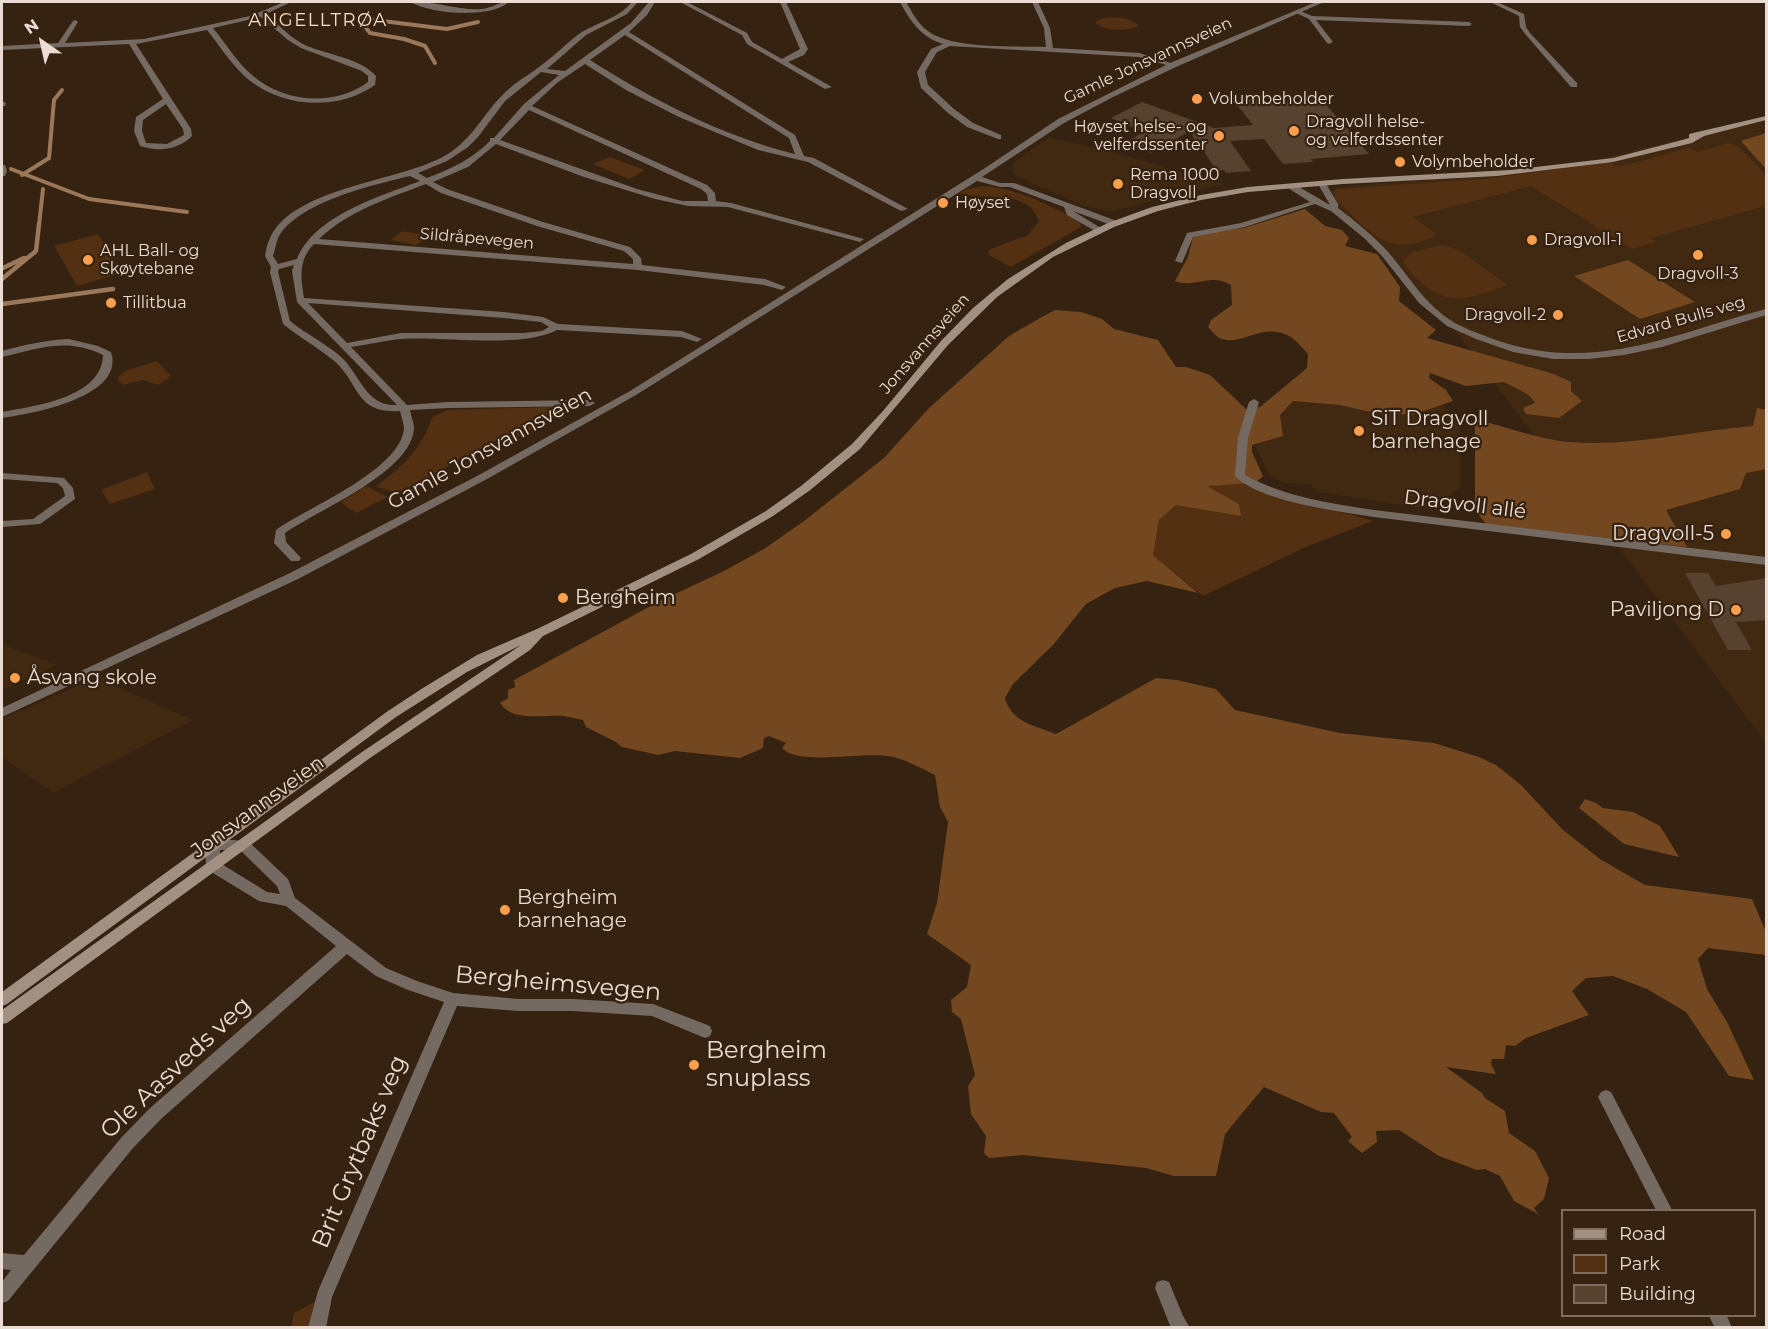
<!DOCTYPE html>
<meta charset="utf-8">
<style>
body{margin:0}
#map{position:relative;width:1768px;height:1329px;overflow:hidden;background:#362211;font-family:Montserrat,sans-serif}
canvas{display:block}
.frame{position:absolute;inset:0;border:3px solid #eadcd2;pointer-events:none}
.legend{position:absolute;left:1561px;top:1209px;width:195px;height:108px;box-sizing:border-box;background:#362211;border:2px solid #7e6c5e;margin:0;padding:8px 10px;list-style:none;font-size:18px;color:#eadcd2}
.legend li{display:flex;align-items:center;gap:12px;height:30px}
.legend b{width:30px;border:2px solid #7e6c5e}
.north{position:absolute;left:12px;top:12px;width:60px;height:60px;-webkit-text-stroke:4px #362211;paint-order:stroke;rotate:326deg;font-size:16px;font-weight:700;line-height:24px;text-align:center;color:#eadcd2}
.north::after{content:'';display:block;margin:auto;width:21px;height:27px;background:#eadcd2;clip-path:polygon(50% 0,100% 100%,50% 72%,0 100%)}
</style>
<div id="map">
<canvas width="1768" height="1329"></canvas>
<div class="frame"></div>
<ul class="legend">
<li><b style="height:8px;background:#a29183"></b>Road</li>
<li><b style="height:16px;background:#523011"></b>Park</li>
<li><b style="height:16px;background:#57412f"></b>Building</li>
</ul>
<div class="north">N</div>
</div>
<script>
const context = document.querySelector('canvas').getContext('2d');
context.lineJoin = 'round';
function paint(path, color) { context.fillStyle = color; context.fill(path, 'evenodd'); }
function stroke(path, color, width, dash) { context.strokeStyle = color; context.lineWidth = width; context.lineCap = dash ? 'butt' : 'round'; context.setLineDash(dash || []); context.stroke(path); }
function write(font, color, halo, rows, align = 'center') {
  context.font = font + ' Montserrat,sans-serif'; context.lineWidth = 4.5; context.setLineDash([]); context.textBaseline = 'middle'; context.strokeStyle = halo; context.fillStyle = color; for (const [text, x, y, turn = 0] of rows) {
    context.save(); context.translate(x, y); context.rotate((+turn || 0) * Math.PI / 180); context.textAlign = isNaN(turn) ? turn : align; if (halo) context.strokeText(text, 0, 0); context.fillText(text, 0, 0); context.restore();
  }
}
paint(new Path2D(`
 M1766 118V743L1450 324 1432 309 1331 198 1334 187 1489 175 1592 161Z
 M1049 137 1123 155 1224 184 1109 212 1082 205 1018 177 1012 171 1013 163Z
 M1370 376 1442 405 1460 420V487L1446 499 1429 509 1318 492 1309 484 1284 483 1269 475 1254 443 1305 379Z
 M2 644 57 665 2 690Z
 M102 675 108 683 193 720 53 793 2 757V719Z`), '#412811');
paint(new Path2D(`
 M1103 18C1114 16 1131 17 1139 26 1127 31 1105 32 1095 22Z
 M1728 143 1738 146 1766 175V206L1651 238 1656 242 1632 249 1531 186 1413 217 1434 232V236C1428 240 1423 241 1416 243 1380 253 1357 219 1334 197L1336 189 1485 179 1610 162 1618 167 1689 148 1697 152Z
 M610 157 645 170 629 179 593 164Z
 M983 186C1017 188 1049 205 1079 221L1081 227 1011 267 989 255 988 250 1028 235 1039 221C1028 188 986 202 960 193L967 189Z
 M402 231 431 236 416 245 391 240Z
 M98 234 122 273 77 286 54 246Z
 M1443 245 1459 250 1508 285C1474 296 1450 310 1420 281 1412 274 1405 269 1403 259L1413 252Z
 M157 361 171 376 158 385 143 380 123 385 118 381 119 376 128 370Z
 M553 407 562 409 561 414 514 439H500L397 494 376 486C402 468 423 447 432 417L447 410Z
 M147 472 155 489 110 504 101 490Z
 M1240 482C1263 492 1285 500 1308 506 1330 511 1351 513 1373 521L1308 546 1203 596 1153 555 1159 520 1176 505 1239 504 1206 486Z
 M366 486 388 497 356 513 341 502Z
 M324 1297 317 1327 291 1328 294 1313Z`), '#523011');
paint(new Path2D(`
 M1766 133V169L1741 141Z
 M1305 209 1325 226 1342 230 1349 238 1345 246 1377 254 1400 287 1399 301 1436 330 1427 338 1554 374 1571 382V391L1582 401 1559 418 1526 414 1523 408 1535 403 1529 395 1504 382 1466 386 1430 373 1429 378 1446 390 1453 401 1412 415 1366 411 1340 405 1293 401 1280 415 1283 436 1252 445V452L1263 476 1255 483 1207 486 1239 504 1241 516 1176 505 1159 520 1153 555 1198 593 1147 581 1115 588 1086 604 1053 645 1013 684 1005 698C1012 723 1034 725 1056 734L1156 678 1177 680 1216 689 1235 710 1340 733 1434 743 1479 757 1496 765 1521 785 1563 830 1600 859 1645 885 1752 899 1766 932V955L1708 948 1698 959 1707 989 1728 1024 1754 1080 1729 1076 1686 1012 1647 989 1613 976 1586 978 1572 991 1589 1015 1526 1038 1515 1046 1506 1045 1504 1059H1492L1491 1064 1496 1074 1446 1067 1482 1093 1485 1098 1505 1111 1509 1133 1535 1151 1549 1178 1544 1199 1534 1208 1538 1214 1514 1201 1500 1176 1485 1169 1477 1170 1439 1156 1399 1130 1376 1131 1377 1142 1362 1153 1348 1141 1352 1137 1334 1113 1321 1112 1264 1087 1225 1134 1216 1176H1174L1146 1168 1023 1155 989 1158 984 1153 986 1136 971 1114 968 1086 975 1075 961 1019 952 1012 951 1000 967 987 971 965 927 934 937 903 948 822 940 807 935 775C920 768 904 758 887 756 863 752 797 766 782 748L786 743 769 736 764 738 763 748 740 758 675 751 658 755 622 747 616 742 586 727 583 720C577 719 570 717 564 716 544 714 513 723 500 703L508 698V690L515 687 514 680 660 601 724 571 764 549 804 521 884 458 928 409 1009 336 1040 318 1055 310 1081 312 1102 319 1114 329 1158 340 1176 367H1186L1210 375 1246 409 1260 407 1307 368 1308 354C1303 349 1297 341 1291 337 1264 321 1243 346 1222 339 1217 338 1212 331 1208 327L1211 320 1232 305 1231 285C1210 272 1194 289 1175 281L1188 257 1193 237 1215 231 1244 228Z
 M1628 260 1695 302 1640 319 1574 276Z
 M1757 408 1766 410V469L1746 473 1740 489 1666 510 1687 547 1486 524 1475 510V419C1502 426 1543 440 1569 442 1631 447 1691 431 1753 426Z
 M1585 799 1596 803 1603 808 1633 812 1660 826 1679 857 1624 844 1579 808Z`), '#73471f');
stroke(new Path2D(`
 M358 18 447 29 478 22
 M359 19 370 33 404 39 425 46 435 63
 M11 169 89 199 187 212
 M22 175 49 158 54 100 62 90
 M39 225 43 189`), '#9b7859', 4);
stroke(new Path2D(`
 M3 268 24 258
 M2 279 36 251 39 224
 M2 304 113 289`), '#9b7859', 4.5);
paint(new Path2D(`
 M1264 98 1267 103 1321 99 1369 154 1311 159 1313 162 1283 164 1264 139 1230 141 1251 171 1226 173 1224 170 1217 171 1199 144H1194L1193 136 1190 131 1151 153 1131 146 1134 144 1128 141 1144 132 1111 118 1142 102 1214 128 1253 125 1234 101Z
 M1685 573H1708L1716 586 1767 578V620L1736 622 1752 650H1728Z`), '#57412f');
paint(new Path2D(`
 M284 2H291L266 14C279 25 291 39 307 46 329 55 360 58 376 76L375 85C338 111 284 108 249 80 232 66 220 46 207 30L136 44 191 129 192 136C178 150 158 152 140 146L134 131 136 117 163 99 129 44 2 50V46L58 43 73 21 75 20 78 22 65 43 144 39 250 16ZM261 17 288 40 301 48 362 71 368 76V82C334 107 284 103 252 75 237 62 226 44 213 28ZM166 104 183 129 184 135 167 144 146 143 142 131 143 120Z
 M410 2C433 0 457 11 482 9 492 8 500 1 509 2 489 19 432 14 410 2Z
 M632 2H638L627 14 586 35 547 69 565 71 631 23 649 2H655L647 15 629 32 795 135 804 156 814 158 908 209 901 211 808 162 758 150 679 117 626 90 585 64 558 82 532 106 707 185 715 193 716 201 731 203 864 239 860 242 728 207 688 206 655 199 584 177 496 144 468 167 433 182 447 189 543 222 630 247 641 258 642 265 765 279 786 287 782 290 764 285 638 270 314 244C298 260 301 278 304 298L504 312 543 317 558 324 682 331 702 339 697 342 681 337 557 330C520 349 445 336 402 339 385 340 368 345 351 347L407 405 448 402 590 400 595 403 590 406 448 408 410 410C411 416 414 423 414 428 412 472 318 510 285 533L286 542 301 558 299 561H291L274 543 276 530C308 507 399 471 404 429 404 424 401 416 400 411 354 414 360 382 333 360 317 347 299 337 283 324L270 272 271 267 265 256C266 250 267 244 270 238 294 186 402 182 448 154 475 137 486 108 510 88 520 79 532 73 543 64 557 54 568 41 582 32 599 22 619 18 632 2ZM625 35 789 138 795 154C722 136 653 100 590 60ZM541 72 559 75 524 104 494 138H490V141C472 159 451 169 427 178L418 173 447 161 468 147 478 137 505 101ZM529 110 701 189 707 194 708 201H682L637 189 500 140ZM410 176 420 181C379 197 315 215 297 259L278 264 273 256C275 250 276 243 278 238 297 202 373 185 410 176ZM426 184 441 193 537 226 624 251 633 259V264L319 239C348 211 389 198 426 184ZM294 265 292 271 297 302 397 405C365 407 360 373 340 356 325 343 306 334 290 321L278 272 279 269ZM308 303 504 318 541 322 549 327 542 331 524 333H401L347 343Z
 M680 2H687L747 33 752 42 782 59 800 49 780 2H786L808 49 804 55 788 62 832 87 825 89 747 44 742 35Z
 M900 2H906C912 12 918 24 928 31 950 49 1016 46 1046 47L1044 28 1032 2H1038L1050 28 1053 48 1139 53 1177 65 1173 67 1139 57 950 46 937 52 925 72 928 85 954 109 973 123 1001 135V139H998L967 127 948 113 921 88 917 72 931 49 943 44C921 37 910 21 900 2Z
 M1490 2H1497L1524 14 1526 27 1530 33 1577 83V87H1571L1526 35 1520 27 1519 16Z
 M1298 10 1312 16 1469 22 1472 24 1469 26 1316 20 1333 42 1329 44 1327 43 1309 19 1296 13V11Z
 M2 101 6 103 5 106H2Z
 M2 165H5L7 171 5 176H2Z
 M1319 182H1325L1338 204V208C1356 222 1374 236 1389 253 1407 274 1421 298 1443 315 1458 327 1478 333 1496 340 1595 374 1672 334 1766 309V315L1662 347 1624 355 1589 359H1553L1513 352 1476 339 1447 326 1419 303 1382 256 1364 238 1331 211 1315 204 1245 227 1193 237 1182 263 1175 261 1187 233 1241 223 1310 202 1288 188V184H1294L1330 205 1318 184Z
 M69 339 98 346 111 352C126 397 31 414 2 418V412C34 406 102 398 103 355 66 337 39 349 2 357V351C24 345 45 340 69 339Z
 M1254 399 1259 402 1248 438 1245 475C1285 497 1329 503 1374 510L1766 557V565L1374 517C1337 511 1261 502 1235 476L1238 438 1249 402Z
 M2 473 64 478 73 488 75 499 40 524 2 527V521L33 519 65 496 63 488 57 483 2 479Z
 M214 839 248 841 288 879 295 898 386 968 417 981 453 993 518 999H573L653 1004 710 1026 712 1031 710 1036 705 1038 652 1016 573 1011H518L457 1006 332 1297 326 1328H308L318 1291 444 1002 408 990 376 976 347 954 161 1119 133 1148 8 1301 2 1303V1282L11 1270 2 1269V1253L24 1255 121 1138 149 1109 336 946 286 906 259 901 208 870C204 863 206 847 209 840ZM220 850H240L277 886 280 894 267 892 220 863Z
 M1606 1090 1611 1092 1672 1210H1656L1598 1097 1601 1092Z
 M1163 1280 1169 1282 1183 1316 1190 1328H1171L1155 1288 1157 1282Z
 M1709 1316H1727L1732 1328H1715Z`), '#756a62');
paint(new Path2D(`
 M1316 2H1324L1176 67 1113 97 1064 123 982 177 1000 183H1014L1117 221V225H1111L1073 211 1104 230 1097 232 1067 215 1064 207 1010 187H1000L977 181 636 395 487 479 298 579 2 717V708L290 573 479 475 630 391 985 168 1058 119 1170 63Z`), '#756a62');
paint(new Path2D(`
 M1766 116V120L1704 136 1692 143 1613 162 1497 176 1343 184 1248 192 1201 200 1158 211 1114 227 1053 257 997 297 948 345 860 449 809 491 773 516 699 559 543 636 530 650 370 758 7 1023 2 1024V1010L362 752 521 645 467 672 396 717 7 1004 2 1006V992L388 711 423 688 477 655 537 629 691 554 766 511 801 486 852 444 883 411 941 341 973 308 1008 279 1066 243 1108 223 1152 207 1201 195 1248 187 1343 179 1510 170 1613 158 1686 139 1689 138V134Z`), '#a29183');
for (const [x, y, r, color] of [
 [1197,99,6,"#f99f4d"],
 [1294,131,6,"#f99f4d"],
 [1219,136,6,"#f99f4d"],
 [1400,162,6,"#f99f4d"],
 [1118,184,6,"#f99f4d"],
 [943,203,6,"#f99f4d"],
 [1532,240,6,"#f99f4d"],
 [1698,255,6,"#f99f4d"],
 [88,260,6,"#f99f4d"],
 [111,303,6,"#f99f4d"],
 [1558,315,6,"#f99f4d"],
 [1359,431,6,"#f99f4d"],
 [1726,534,6,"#f99f4d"],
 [563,598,6,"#f99f4d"],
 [1736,610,6,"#f99f4d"],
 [15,678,6,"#f99f4d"],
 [505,910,6,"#f99f4d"],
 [694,1065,6,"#f99f4d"]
]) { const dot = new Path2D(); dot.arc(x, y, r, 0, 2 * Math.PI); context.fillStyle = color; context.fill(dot); stroke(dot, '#362211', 2); }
write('16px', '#eadcd2', '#362211', [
 ["Gamle Jonsvannsveien",1148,61,-25],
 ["Sildråpevegen",477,239,5],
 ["Edvard Bulls veg",1681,320,-16],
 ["Jonsvannsveien",925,344,-49]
]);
write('16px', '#eadcd2', '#362211', [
 ["Volumbeholder",1209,99],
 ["Dragvoll helse-",1306,122],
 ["og velferdssenter",1306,140],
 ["Høyset helse- og",1207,127,"right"],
 ["velferdssenter",1207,145,"right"],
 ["Volymbeholder",1412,162],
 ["Rema 1000",1130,175],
 ["Dragvoll",1130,193],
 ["Høyset",955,203],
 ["Dragvoll-1",1544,240],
 ["AHL Ball- og",100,251],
 ["Skøytebane",100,269],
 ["Dragvoll-3",1698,274,"center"],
 ["Tillitbua",123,303],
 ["Dragvoll-2",1546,315,"right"]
], 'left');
context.letterSpacing = '1.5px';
write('18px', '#f6dbc5', '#362211', [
 ["ANGELLTRØA",318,21]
]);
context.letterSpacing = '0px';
write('20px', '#eadcd2', '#362211', [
 ["SiT Dragvoll",1371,419],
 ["barnehage",1371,442],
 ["Dragvoll-5",1714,534,"right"],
 ["Bergheim",575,598],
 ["Paviljong D",1724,610,"right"],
 ["Åsvang skole",27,678],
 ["Bergheim",517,898],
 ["barnehage",517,921]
], 'left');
write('20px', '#eadcd2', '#362211', [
 ["Gamle Jonsvannsveien",490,449,-29],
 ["Dragvoll allé",1465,505,7],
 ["Jonsvannsveien",258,807,-36]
]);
write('24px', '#eadcd2', '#362211', [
 ["Bergheimsvegen",558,984,5],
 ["Ole Aasveds veg",176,1068,-43],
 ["Brit Grytbaks veg",360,1152,-67]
]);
write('24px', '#eadcd2', '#362211', [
 ["Bergheim",706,1051],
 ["snuplass",706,1079]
], 'left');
</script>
